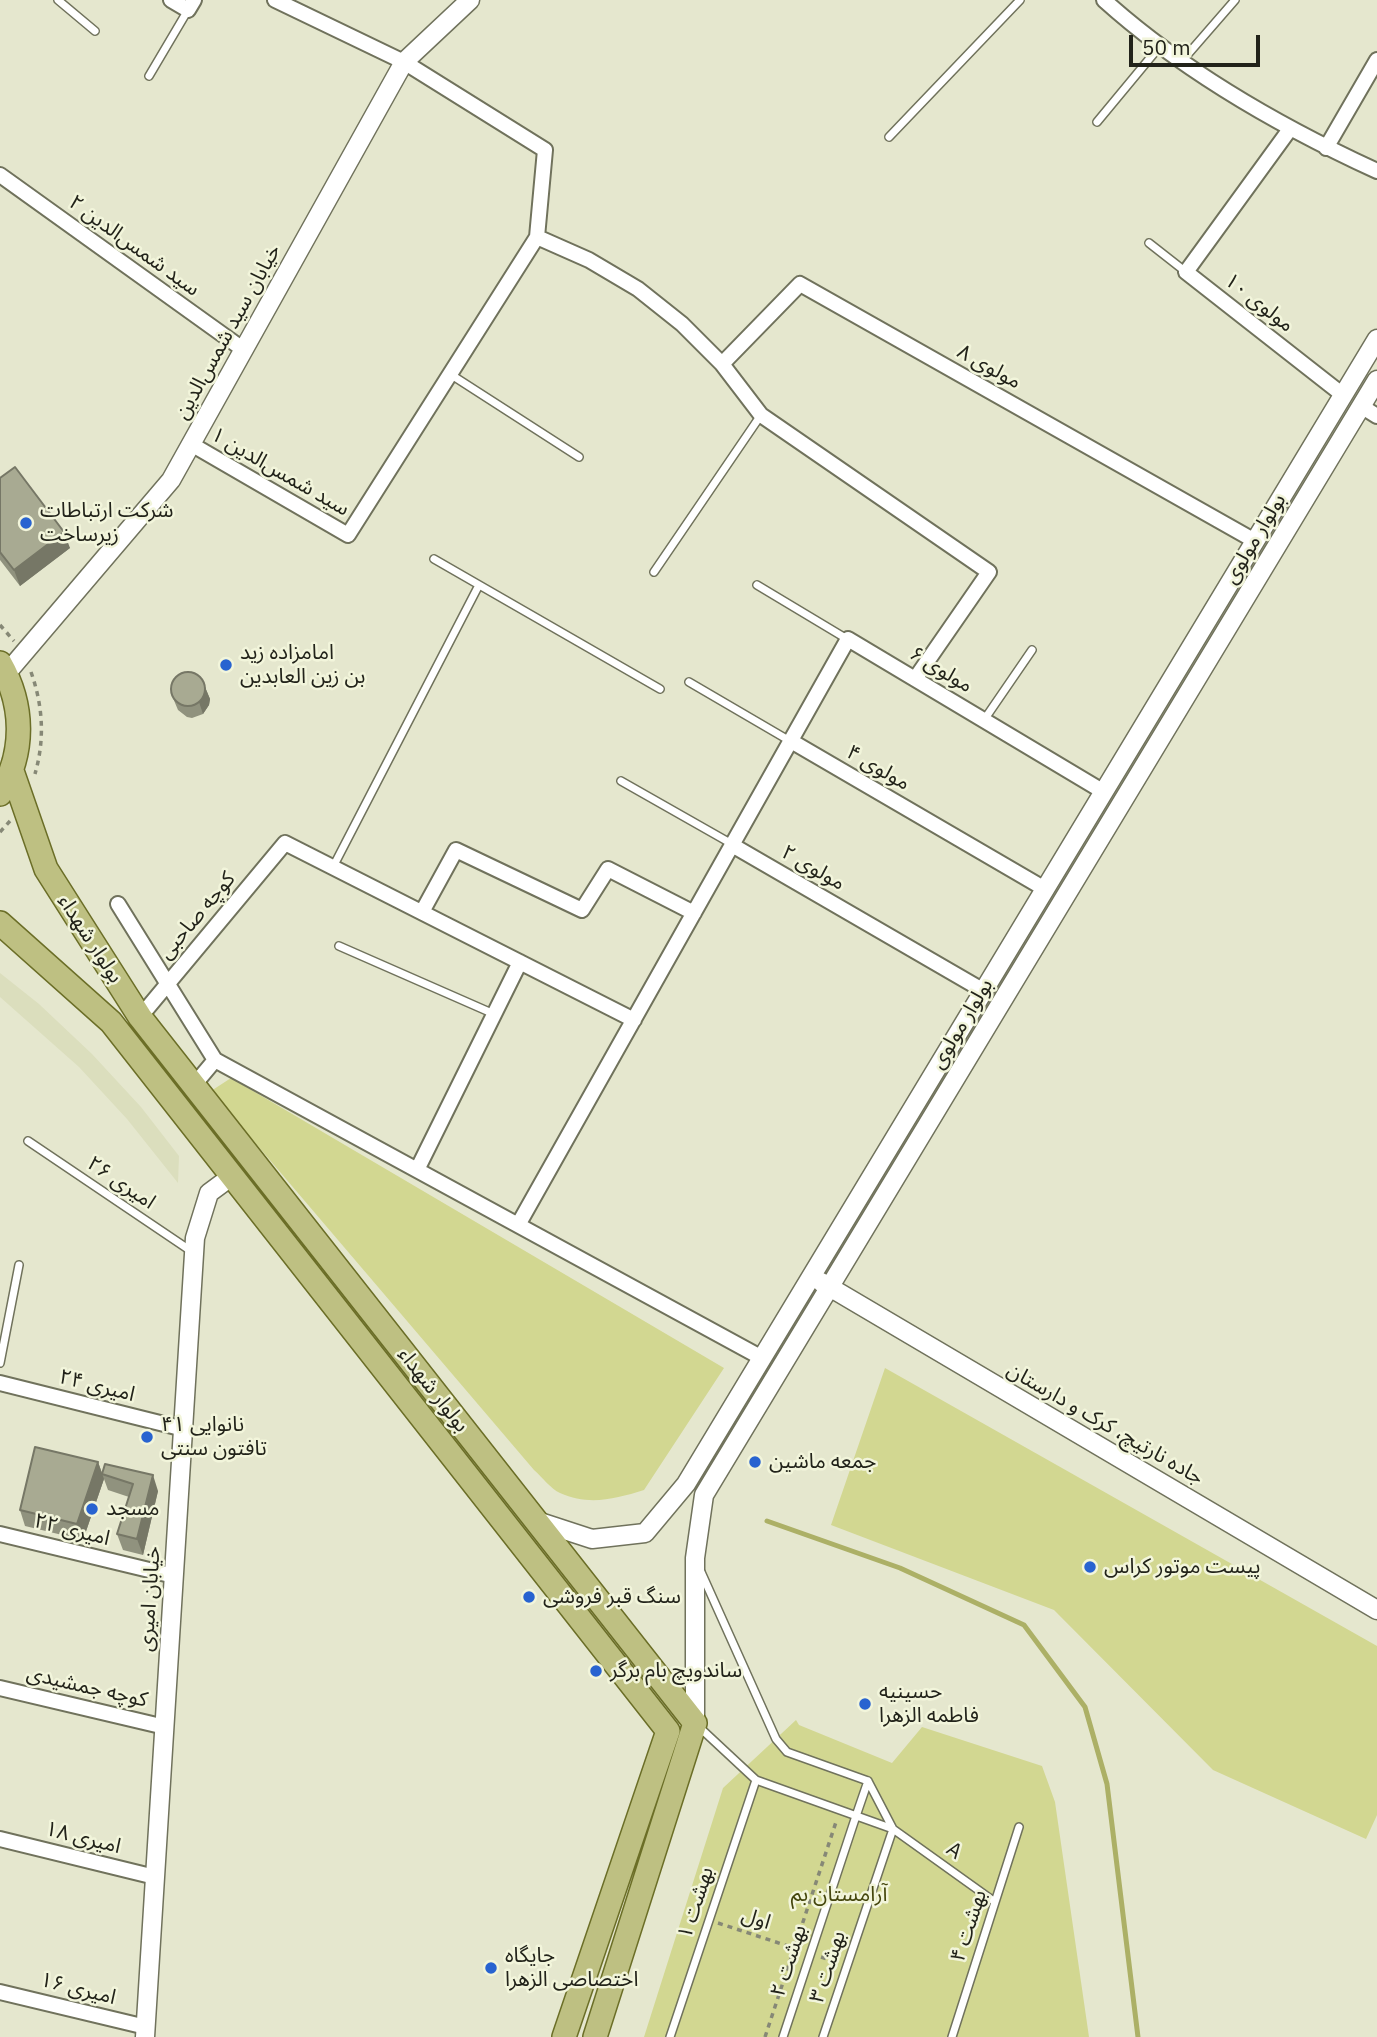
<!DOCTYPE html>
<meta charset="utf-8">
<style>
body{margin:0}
#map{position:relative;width:1377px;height:2037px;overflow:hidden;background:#e5e7ce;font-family:"IBM Plex Sans",sans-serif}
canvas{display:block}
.scale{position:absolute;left:1129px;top:35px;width:131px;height:32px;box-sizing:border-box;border:4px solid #22231a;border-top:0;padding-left:9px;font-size:21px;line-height:24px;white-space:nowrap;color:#22231a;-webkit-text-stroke:5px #f2f5db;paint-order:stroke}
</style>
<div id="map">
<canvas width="1377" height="2037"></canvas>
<div class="scale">50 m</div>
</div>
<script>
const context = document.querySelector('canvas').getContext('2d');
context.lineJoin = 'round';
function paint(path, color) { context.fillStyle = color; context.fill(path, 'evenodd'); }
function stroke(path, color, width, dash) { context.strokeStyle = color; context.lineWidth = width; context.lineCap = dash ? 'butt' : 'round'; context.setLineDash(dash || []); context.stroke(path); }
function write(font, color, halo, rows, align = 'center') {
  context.font = font + ' "IBM Plex Sans","Noto Sans Arabic",sans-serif'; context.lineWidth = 5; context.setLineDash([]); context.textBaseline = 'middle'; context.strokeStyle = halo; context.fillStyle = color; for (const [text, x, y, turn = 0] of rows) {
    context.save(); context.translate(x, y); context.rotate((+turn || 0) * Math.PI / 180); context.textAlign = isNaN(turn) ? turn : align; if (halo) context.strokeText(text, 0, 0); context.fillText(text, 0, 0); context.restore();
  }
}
paint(new Path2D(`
 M0 973 39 1004 92 1054 141 1107 179 1156 178 1183 127 1119 79 1067 0 997Z`), '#dbdebd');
paint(new Path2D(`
 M231 1078 724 1368 644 1490C615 1499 589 1506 560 1493 551 1489 542 1477 534 1470L211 1091Z
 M885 1368 1377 1646V1815L1366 1839 1213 1770 1054 1610 831 1525Z
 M796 1720 799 1725 892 1763 922 1727 1042 1766 1055 1802 1089 2037H644L723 1788Z`), '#d2d791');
stroke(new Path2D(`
 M767 1521 900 1568 1024 1625 1085 1707 1107 1784 1138 2037`), '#acb066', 5);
const service = new Path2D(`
 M58 0 95 31
 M1182 61 1235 0
 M149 76 188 10
 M1097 122 1160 46
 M889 137 1020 0
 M1149 243 1186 272
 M450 374 579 457
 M434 559 660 689
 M654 572 761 415
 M757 585 847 639
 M689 682 790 741
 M984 720 1032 650
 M621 781 732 844
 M333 867 479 585
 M339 946 494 1014
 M28 1141 194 1253
 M0 1363 19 1265
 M701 1572 776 1739 787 1752 868 1781
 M698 1726 756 1780 893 1829 868 1781 856 1816 783 2037
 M670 2037 756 1780
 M823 2037 893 1829 995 1902
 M952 2037 1019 1827`);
const minor = new Path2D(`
 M171 0 188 10 194 0
 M1104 0C1184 72 1279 126 1377 171
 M1290 129 1186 272 1343 395
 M1326 148 1377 60
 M0 175 244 350
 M537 237 589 260 638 289 682 324 722 364 761 415 989 572 915 679
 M722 364 800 284 1255 541
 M1361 406 1377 416
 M191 444 348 535 537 237 545 150 404 62 275 0
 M791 741 1045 889
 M732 845 984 991
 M118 904 215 1060 762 1358
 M422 912 456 850 582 910 608 869 694 913
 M140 1017 285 843 634 1020
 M194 1085 215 1060
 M417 1170 520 962
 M518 1225 848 639 1104 792
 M0 1383 184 1429
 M0 1534 174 1576
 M0 1688 165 1727
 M0 1839 155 1877
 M0 1992 146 2027`);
const tertiary = new Path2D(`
 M6 674 171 480 404 62 470 0
 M821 1282 1377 1610
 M537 1521 592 1539 645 1533 686 1484 1377 339
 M695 1723V1558L704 1495 1377 380
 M145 2037 195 1238 209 1193 232 1176`);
const primary = new Path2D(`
 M0 663C24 705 25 752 0 794
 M12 771 46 869 140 1017 695 1723 595 2037
 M0 923 111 1022 668 1731 564 2037`);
stroke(service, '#70725c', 10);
stroke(minor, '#70725c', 18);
stroke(tertiary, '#70725c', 21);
stroke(primary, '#6b6e27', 26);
stroke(new Path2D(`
 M0 625 14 641
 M31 672C43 706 45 739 35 774
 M0 832 10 821
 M718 1923 794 1948
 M821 1957 837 1962
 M765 2037 837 1819`), '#868876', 3.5, [5, 5]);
stroke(service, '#fff', 7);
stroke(minor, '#fff', 14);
stroke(tertiary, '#fff', 18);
stroke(primary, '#bec082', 23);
paint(new Path2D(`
 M0 478 70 548 20 586 0 560Z
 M205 687 210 699 209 705 203 714 192 718 187 717 178 710 173 698Z
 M98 1462 102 1473 158 1491 143 1555 123 1550 117 1534 129 1497 108 1490 104 1479 83 1540 25 1526 20 1510Z`), '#90927e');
paint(new Path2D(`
 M64 532 70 548 20 586 14 570Z
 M205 687 210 699 209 705 203 714 199 702Z
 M98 1462 104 1479 83 1540 77 1524Z
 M153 1475 158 1491 143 1555 137 1539Z`), '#767766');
const building = new Path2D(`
 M15 467 64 532 14 570 0 552V478Z
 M171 689a17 17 0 1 1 34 0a17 17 0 1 1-34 0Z
 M35 1447 98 1462 77 1524 20 1510Z
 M105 1464 153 1475 137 1539 117 1534 133 1484 102 1474Z`);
paint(building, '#a8aa92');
stroke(building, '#767766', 2);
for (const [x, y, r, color] of [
 [26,523,7,"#2863d0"],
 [226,665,7,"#2863d0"],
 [147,1437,7,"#2863d0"],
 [755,1462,7,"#2863d0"],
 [92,1509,7,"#2863d0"],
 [1090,1567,7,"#2863d0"],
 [529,1597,7,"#2863d0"],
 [596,1671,7,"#2863d0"],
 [865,1704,7,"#2863d0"],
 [491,1968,7,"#2863d0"]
]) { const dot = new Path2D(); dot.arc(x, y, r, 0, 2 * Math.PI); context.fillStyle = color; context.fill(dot); stroke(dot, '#f2f5db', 2.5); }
write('21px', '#22231a', '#f2f5db', [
 ["سید شمس‌الدین ۲",134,246,36],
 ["مولوی ۱۰",1259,303,38],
 ["خیابان سید شمس‌الدین",228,332,-61],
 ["مولوی ۸",989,367,29],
 ["سید شمس‌الدین ۱",280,472,30],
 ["بولوار مولوی",1255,539,-59],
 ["مولوی ۶",941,670,31],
 ["مولوی ۴",878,768,30],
 ["مولوی ۲",813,868,30],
 ["کوچه صاحبی",197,916,-50],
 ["بولوار شهداء",90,939,57],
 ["بولوار مولوی",962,1024,-59],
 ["امیری ۲۶",121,1183,34],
 ["امیری ۲۴",97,1386,14],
 ["بولوار شهداء",433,1390,52],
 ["جاده نارتیچ، کرک و دارستان",1105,1424,30],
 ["امیری ۲۲",72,1530,14],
 ["خیابان امیری",150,1599,-86],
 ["کوچه جمشیدی",87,1687,13],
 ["امیری ۱۸",83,1838,14],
 ["A",954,1851,35],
 ["بهشت ۱",696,1903,-72],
 ["اول",756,1919,18],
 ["بهشت ۴",969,1926,-72],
 ["بهشت ۲",789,1961,-72],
 ["بهشت ۳",828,1967,-72],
 ["امیری ۱۶",78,1989,14]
]);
write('21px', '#22231a', '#f2f5db', [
 ["شرکت ارتباطات",40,511],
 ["زیرساخت",40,535],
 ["امامزاده زید",240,653],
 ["بن زین العابدین",240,677],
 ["نانوایی ۴۱",161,1425],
 ["تافتون سنتی",161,1449],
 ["جمعه ماشین",769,1462],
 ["مسجد",106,1509],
 ["پیست موتور کراس",1104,1567],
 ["سنگ قبر فروشی",543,1597],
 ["ساندویچ بام برگر",610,1671],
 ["حسینیه",879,1692],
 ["فاطمه الزهرا",879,1716],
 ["جایگاه",505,1956],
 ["اختصاصی الزهرا",505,1980]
], 'left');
write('21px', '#44460c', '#f2f5db', [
 ["آرامستان بم",839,1895]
]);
</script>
